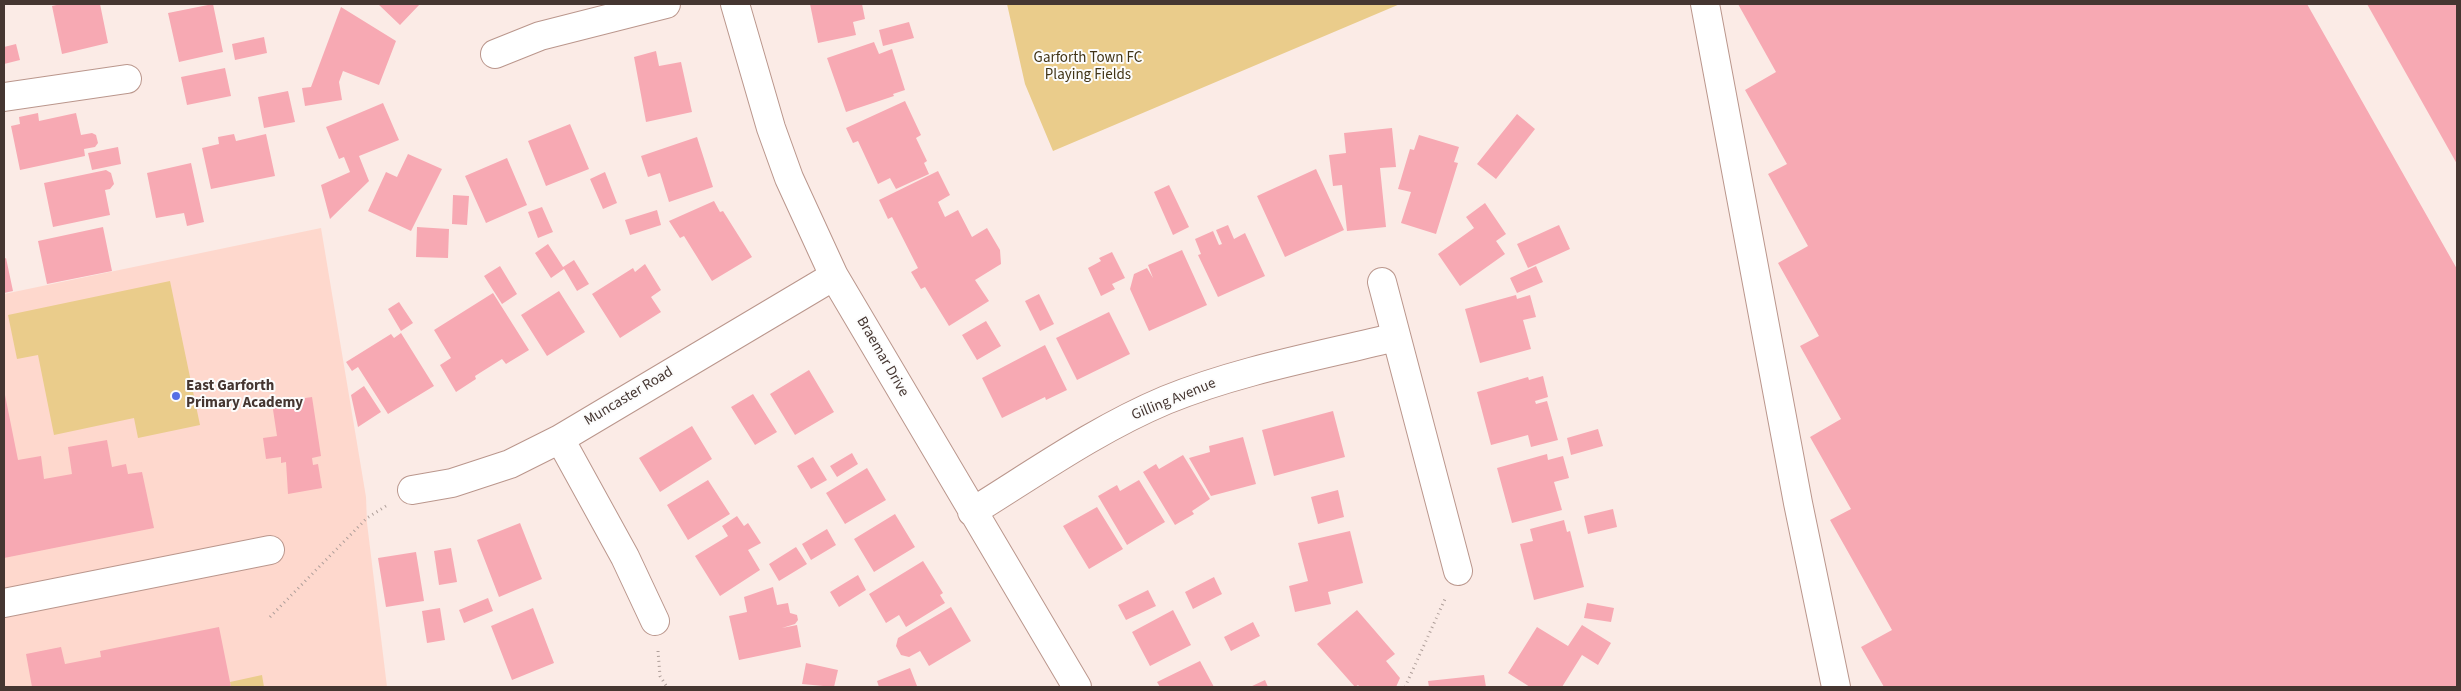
<!DOCTYPE html>
<style>
body{margin:0}
#map{position:relative;width:2461px;height:691px;overflow:hidden;background:#fbebe6;font-family:"Source Sans 3",sans-serif}
canvas{display:block}
.frame{position:absolute;inset:0;border:5px solid #453631;pointer-events:none}
</style>
<div id="map">
<canvas width="2461" height="691"></canvas>
<div class="frame"></div>
</div>
<script>
const context = document.querySelector('canvas').getContext('2d');
context.lineJoin = 'round';
function paint(path, color) { context.fillStyle = color; context.fill(path, 'evenodd'); }
function stroke(path, color, width, dash) { context.strokeStyle = color; context.lineWidth = width; context.lineCap = dash ? 'butt' : 'round'; context.setLineDash(dash || []); context.stroke(path); }
function write(font, color, halo, rows, align = 'center') {
  context.font = font + ' "Source Sans 3",sans-serif'; context.lineWidth = 4; context.setLineDash([]); context.textBaseline = 'middle'; context.strokeStyle = halo; context.fillStyle = color; for (const [text, x, y, turn = 0] of rows) {
    context.save(); context.translate(x, y); context.rotate((+turn || 0) * Math.PI / 180); context.textAlign = isNaN(turn) ? turn : align; if (halo) context.strokeText(text, 0, 0); context.fillText(text, 0, 0); context.restore();
  }
}
paint(new Path2D(`
 M321 228 366 497 367 523 387 687H4V294Z`), '#fed8cd');
paint(new Path2D(`
 M1007 4H1400L1053 151 1025 84Z
 M170 281 200 425 138 438 134 418 54 435 38 355 17 359 8 315Z
 M262 675 264 687H231L230 682Z`), '#eacc8b');
paint(new Path2D(`
 M61 4H100L108 43 62 54 52 6Z
 M213 4 223 52 179 62 168 13Z
 M378 4H420L400 25Z
 M810 4H862L865 19 853 22 856 35 818 43Z
 M1738 4H2307L2457 269V687H1884L1861 647 1892 630 1830 520 1851 509 1810 437 1841 419 1800 346 1819 336 1778 263 1808 246 1768 174 1787 164 1745 90 1776 72Z
 M2367 4H2457V164Z
 M341 7 396 41 379 85 343 71 339 82 342 100 305 106 302 88 311 87Z
 M909 22 914 38 883 46 879 30Z
 M264 37 267 53 235 60 232 44Z
 M874 42 879 54 892 49 905 90 893 94 894 96 846 112 827 58Z
 M16 44 20 60 4 64V47Z
 M656 51 659 66 681 62 692 112 646 122 634 57Z
 M225 68 231 96 187 105 181 77Z
 M288 91 295 122 264 128 258 97Z
 M905 101 921 135 916 138 927 161 924 163 929 174 896 189 890 178 878 184 858 141 853 143 846 128Z
 M383 103 399 140 359 156 369 181 330 219 321 185 350 172 344 157 339 159 326 127Z
 M38 113 39 121 76 113 81 135 92 133 96 135 98 143 95 147 84 149 85 156 20 170 11 126 20 124 19 117Z
 M1517 114 1535 129 1496 179 1477 164Z
 M570 124 589 169 546 186 528 141Z
 M1392 128 1396 167 1380 168 1386 227 1347 231 1342 185 1333 186 1329 155 1346 153 1344 133Z
 M234 134 236 141 266 134 275 176 211 189 202 148 219 144 218 137Z
 M1419 135 1459 147 1454 162 1458 163 1436 234 1401 223 1411 192 1398 189 1410 149 1414 150Z
 M697 137 713 187 669 202 660 173 648 177 641 156Z
 M118 147 121 164 92 170 88 153Z
 M408 154 442 169 411 231 368 211 386 172 397 177Z
 M507 158 527 205 486 223 465 176Z
 M191 163 204 222 187 226 184 213 156 218 147 173Z
 M1316 169 1344 230 1285 257 1257 196Z
 M106 170 111 173 114 184 110 189 105 190 110 215 53 227 44 183Z
 M938 171 950 195 938 202 945 217 958 210 972 237 987 228 1000 250 1001 264 975 280 989 301 949 326 925 287 921 289 911 272 918 268 892 217 888 219 879 200Z
 M605 172 617 203 603 209 590 179Z
 M1169 185 1189 227 1173 235 1154 192Z
 M453 195 469 196 467 225 452 224Z
 M714 201 720 212 723 211 752 257 712 281 684 236 680 238 669 221Z
 M1485 203 1506 234 1496 241 1505 254 1460 286 1438 254 1474 228 1466 217Z
 M542 207 553 232 538 238 528 212Z
 M657 210 661 225 630 235 625 220Z
 M1228 225 1234 239 1245 233 1265 276 1218 297 1198 255 1201 254 1195 239 1213 231 1219 245 1222 244 1216 230Z
 M1559 225 1570 249 1528 268 1517 244Z
 M103 227 112 271 47 284 38 241Z
 M417 227 449 229 448 258 416 257Z
 M548 244 563 267 574 260 589 284 577 291 564 269 551 278 535 253Z
 M1182 250 1207 305 1149 331 1130 289 1134 274 1147 268 1153 278 1148 265Z
 M1112 252 1125 278 1112 284 1115 289 1101 296 1088 268 1101 261 1099 258Z
 M6 258 13 291 4 293V259Z
 M645 264 661 290 651 297 661 312 620 338 592 294 633 268 635 272Z
 M500 266 517 294 502 304 484 276Z
 M1536 266 1543 282 1517 293 1510 278Z
 M559 291 585 332 547 356 521 315Z
 M493 293 529 350 506 364 502 359 475 376 476 379 456 392 440 365 451 358 434 330Z
 M1039 294 1054 324 1040 331 1025 301Z
 M1516 295 1517 299 1530 295 1536 317 1523 320 1531 349 1480 363 1465 309Z
 M399 302 413 323 401 331 388 309Z
 M1109 312 1130 354 1077 380 1056 338Z
 M986 321 1001 346 977 360 962 335Z
 M401 333 434 386 388 414 358 367 352 371 346 362 391 334 394 338Z
 M1045 345 1067 390 1046 400 1045 397 1002 418 982 378Z
 M809 370 834 412 795 435 770 394Z
 M1543 376 1548 397 1535 401 1536 404 1547 401 1558 440 1531 447 1528 435 1491 445 1477 392 1528 377 1529 380Z
 M364 386 381 412 358 427 351 395Z
 M4 390 18 460 41 456 44 479 72 474 68 447 107 440 112 467 126 464 128 474 142 472 154 528 4 558Z
 M753 394 777 432 755 445 731 407Z
 M312 397 321 456 312 458 313 465 318 464 322 488 288 494 286 462 281 463V457L266 459 263 438 277 436 272 403Z
 M1333 411 1345 457 1274 476 1262 430Z
 M692 426 712 459 660 492 639 458Z
 M1598 429 1603 446 1571 455 1567 438Z
 M1243 437 1256 484 1211 496 1189 458 1210 452 1209 446Z
 M852 453 858 464 837 477 830 466Z
 M1547 454 1548 460 1563 456 1569 478 1554 482 1562 510 1512 523 1497 468Z
 M1183 455 1210 499 1192 511 1194 514 1175 525 1143 472 1156 464 1159 469Z
 M813 457 827 480 811 489 797 466Z
 M867 468 886 500 845 524 826 493Z
 M708 480 730 514 688 540 667 505Z
 M1139 480 1165 522 1127 545 1098 496 1117 485 1120 491Z
 M1338 490 1344 517 1318 524 1311 497Z
 M1097 507 1123 549 1089 569 1063 526Z
 M1613 509 1617 527 1588 534 1584 516Z
 M895 514 915 547 874 572 854 539Z
 M737 516 744 526 748 523 761 543 748 550 760 570 720 596 695 556 728 536 722 526Z
 M1564 520 1567 532 1570 531 1584 587 1534 600 1520 544 1533 541 1530 529Z
 M520 523 542 579 499 597 477 540Z
 M827 529 836 545 811 560 802 544Z
 M1350 531 1363 583 1328 592 1331 604 1295 612 1289 586 1308 581 1298 543Z
 M796 547 807 564 779 581 769 564Z
 M451 548 457 582 439 585 434 551Z
 M416 552 424 601 386 607 378 558Z
 M923 561 943 593 940 595 945 603 906 627 899 615 886 623 869 594Z
 M858 575 866 590 839 607 830 592Z
 M1214 577 1222 594 1193 609 1185 592Z
 M773 587 777 605 788 603 790 613 797 615 798 620 795 624 782 628 797 625 801 647 739 660 729 616 747 612 744 597Z
 M1148 590 1156 606 1126 620 1118 605Z
 M488 598 493 611 464 623 459 610Z
 M1587 603 1614 608 1611 622 1584 618Z
 M951 607 971 641 929 666 920 651 909 657 901 655 896 646 898 638Z
 M440 608 445 640 427 643 422 611Z
 M533 608 554 663 512 680 491 626Z
 M1173 610 1191 645 1150 666 1132 632Z
 M1357 610 1395 654 1386 661 1400 678 1396 687H1360L1358 685 1355 687 1317 644Z
 M1253 622 1260 636 1231 651 1224 637Z
 M1582 625 1611 643 1598 665 1582 655 1562 687H1530L1508 673 1537 627 1568 646Z
 M219 627 231 687H32L26 654 61 647 65 664 101 657 100 651Z
 M1200 661 1214 687H1160L1157 682Z
 M806 663 838 670 834 687 802 684Z
 M910 668 917 686 879 687 877 681Z
 M1484 675 1486 687H1429L1428 681Z
 M1265 680 1268 687H1250Z`), '#f7a9b3');
const minor = new Path2D(`
 M735 4 771 128 789 178 834 276 1077 687
 M1705 4 1798 503 1836 687
 M495 54 540 36 666 4
 M4 97 127 79
 M1382 282 1458 571
 M560 439 625 557 655 621
 M412 490 452 483 510 464 560 439 834 276
 M972 512C1035 473 1097 429 1166 400 1240 370 1319 356 1396 337
 M4 603 270 550`);
stroke(minor, '#ba968c', 30);
stroke(new Path2D(`
 M270 617 367 518 386 506
 M658 651 660 676 667 687
 M1405 687 1445 599`), '#af9f9a', 3, [1, 4]);
stroke(minor, '#fff', 28);
for (const [x, y, r, color] of [
 [176,396,5,"#576fe5"]
]) { const dot = new Path2D(); dot.arc(x, y, r, 0, 2 * Math.PI); context.fillStyle = color; context.fill(dot); stroke(dot, '#fcfcfc', 2); }
write('15px', '#413416', '#fcfcfc', [
 ["Garforth Town FC",1088,59],
 ["Playing Fields",1088,76]
]);
write('15px', '#453631', '#fcfcfc', [
 ["Braemar Drive",882,357,60],
 ["Muncaster Road",629,397,-31],
 ["Gilling Avenue",1174,400,-22]
]);
write('bold 15px', '#453631', '#fcfcfc', [
 ["East Garforth",186,387],
 ["Primary Academy",186,404]
], 'left');
</script>
